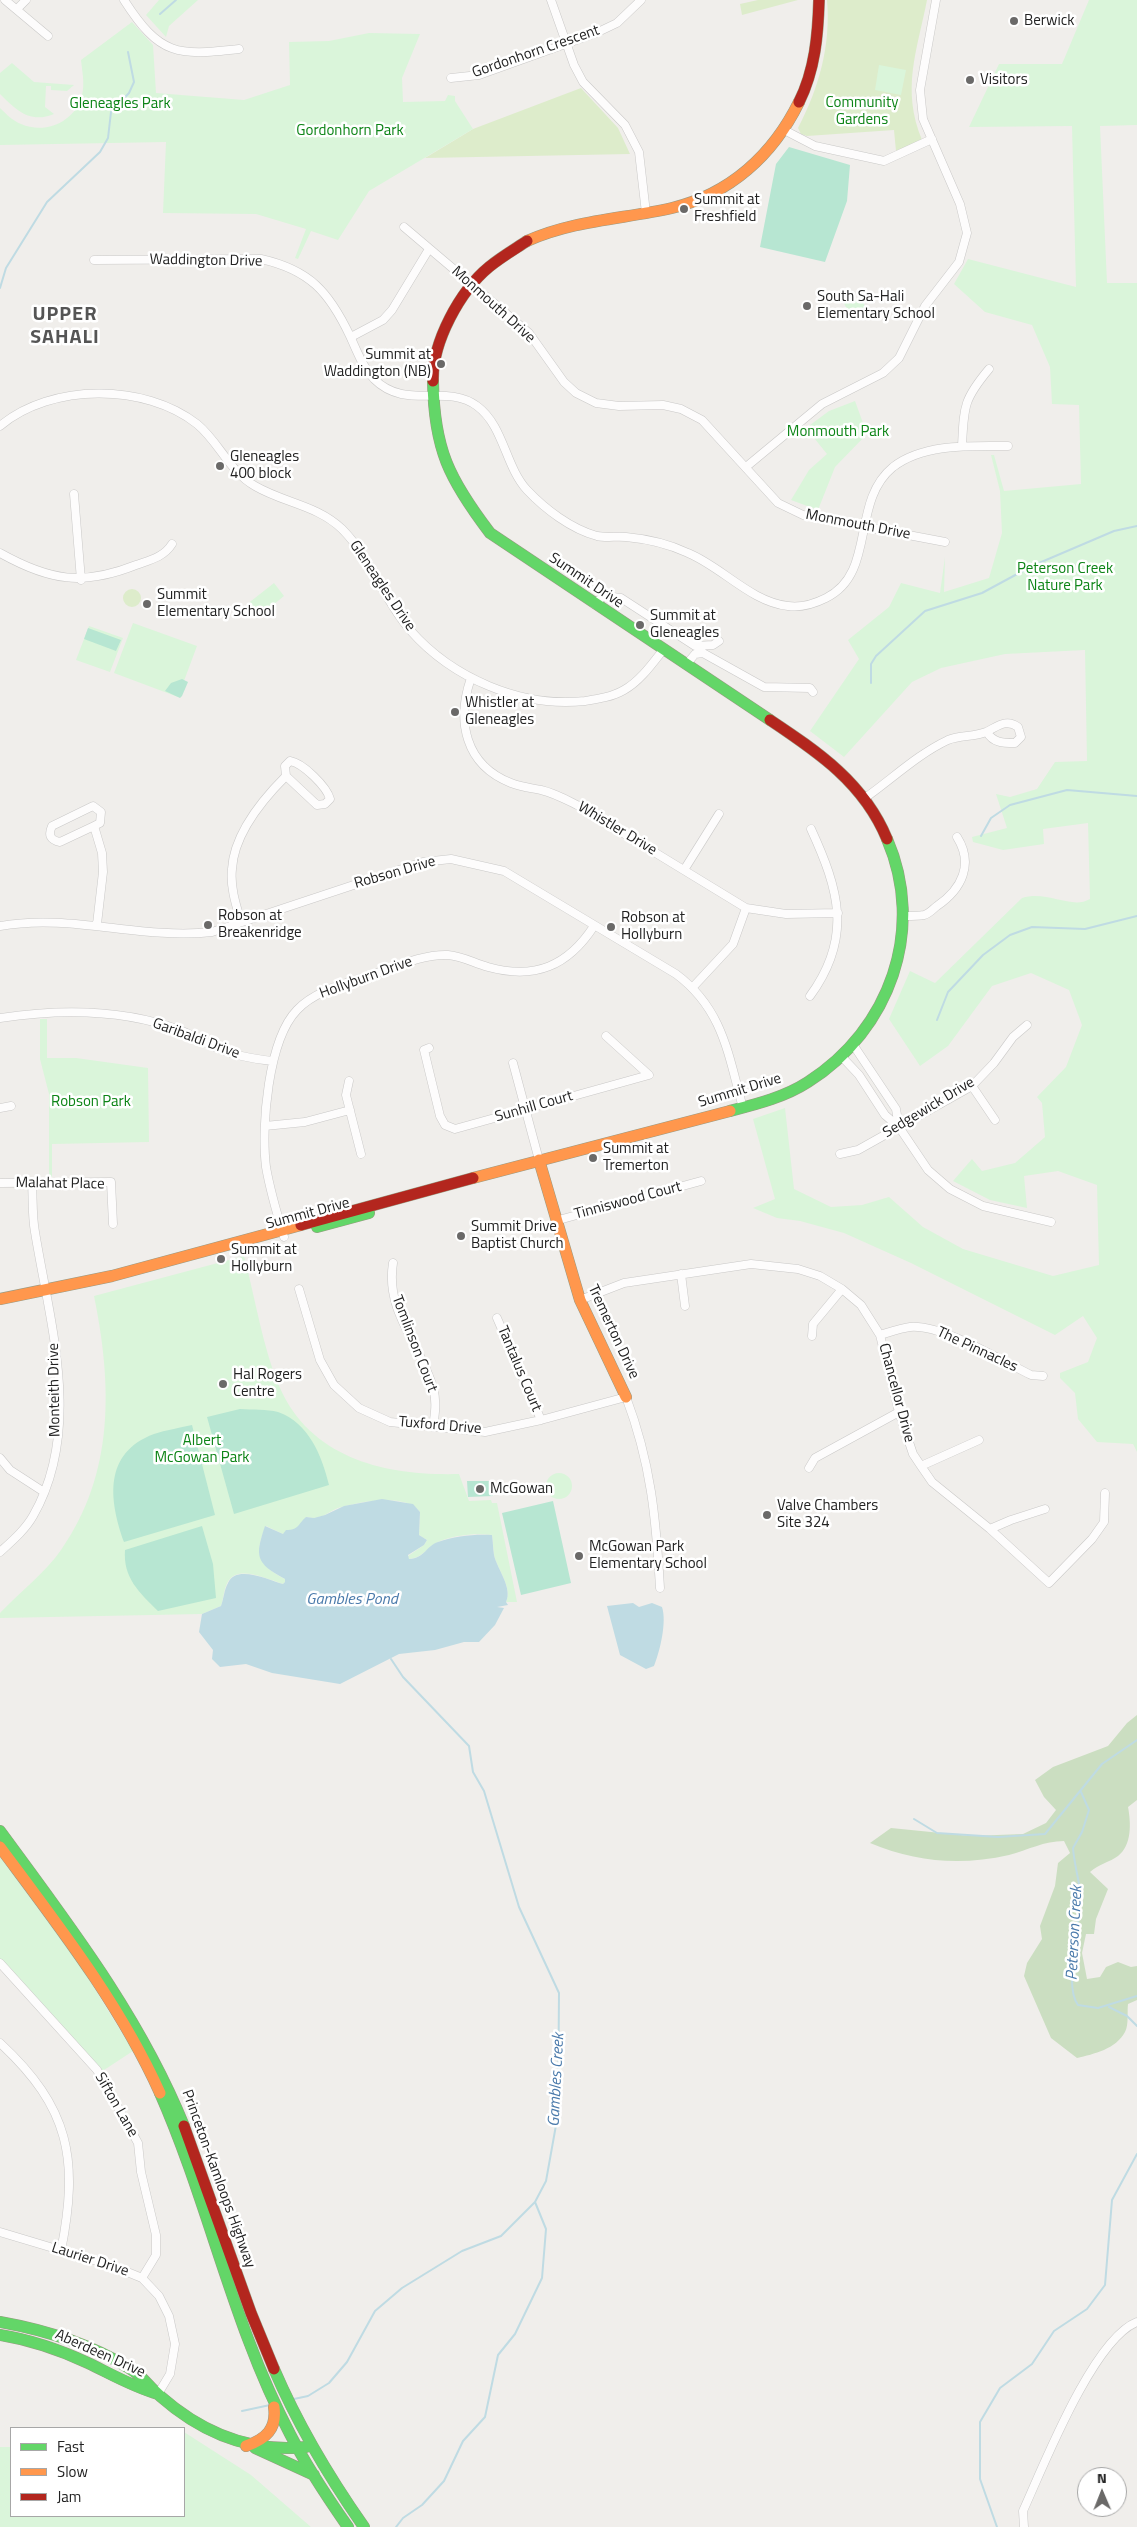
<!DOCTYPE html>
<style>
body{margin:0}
#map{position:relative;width:1137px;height:2527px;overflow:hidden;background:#f0eeeb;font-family:"Titillium Web",sans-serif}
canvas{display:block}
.legend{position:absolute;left:10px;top:2427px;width:175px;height:90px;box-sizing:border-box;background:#fff;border:1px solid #a7a7a7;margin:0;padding:6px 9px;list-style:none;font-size:15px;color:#222}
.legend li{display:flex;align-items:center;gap:10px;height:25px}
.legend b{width:25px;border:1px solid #a7a7a7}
.north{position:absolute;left:1077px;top:2467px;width:50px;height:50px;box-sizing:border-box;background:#fff;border:1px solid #a7a7a7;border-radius:50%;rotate:359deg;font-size:14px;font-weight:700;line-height:20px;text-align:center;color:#222}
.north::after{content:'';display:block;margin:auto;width:18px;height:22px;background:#6a6968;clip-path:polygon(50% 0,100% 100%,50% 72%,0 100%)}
</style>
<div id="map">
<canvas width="1137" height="2527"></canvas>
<ul class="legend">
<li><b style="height:6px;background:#63d668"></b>Fast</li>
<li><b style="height:6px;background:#ff974d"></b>Slow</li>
<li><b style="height:6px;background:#b3261e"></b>Jam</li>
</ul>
<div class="north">N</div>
</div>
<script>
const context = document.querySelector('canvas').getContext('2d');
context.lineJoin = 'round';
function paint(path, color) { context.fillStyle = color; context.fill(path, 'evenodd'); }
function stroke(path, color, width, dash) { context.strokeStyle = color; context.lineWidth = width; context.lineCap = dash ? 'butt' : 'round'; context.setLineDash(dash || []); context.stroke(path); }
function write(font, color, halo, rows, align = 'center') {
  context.font = font + ' "Titillium Web",sans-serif'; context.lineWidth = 5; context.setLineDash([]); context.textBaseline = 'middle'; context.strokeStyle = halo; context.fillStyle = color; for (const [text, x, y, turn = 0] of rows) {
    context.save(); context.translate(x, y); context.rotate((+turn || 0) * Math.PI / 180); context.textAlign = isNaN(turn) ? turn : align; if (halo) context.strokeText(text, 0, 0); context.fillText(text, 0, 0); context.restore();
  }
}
paint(new Path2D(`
 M758 0H798L742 15 740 4Z
 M827 0H927C917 51 901 89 922 140L896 151 894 130 807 136 801 134 798 128C819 88 831 45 827 0Z
 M581 88 618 128 630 154 425 158 473 129Z
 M123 598a9 9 0 1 1 18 0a9 9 0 1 1-18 0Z`), '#ddeccb');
paint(new Path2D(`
 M1137 1715V1800L1128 1807C1131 1823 1132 1845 1118 1856 1110 1862 1099 1864 1090 1872L1108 1889 1096 1919 1094 1934H1086L1082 1953 1087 1979 1100 1977 1106 1967 1118 1962 1131 1967 1137 1966V2000L1128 2004C1127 2011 1129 2025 1125 2032 1116 2049 1094 2054 1077 2058L1051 2038 1024 1976 1027 1963 1042 1939 1040 1926 1055 1886 1058 1863 1070 1853 1064 1841C1044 1841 1028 1850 1009 1855 960 1866 916 1862 870 1843L891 1828 971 1836 1023 1834 1046 1823 1056 1810 1044 1797 1035 1780 1053 1767 1108 1746 1127 1723Z`), '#cbdec1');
paint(new Path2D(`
 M159 0H198L169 26 166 37 146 15Z
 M1089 0H1137V125L1100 126 1107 283H1137V1452L1133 1444 1097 1442 1078 1419 1075 1393 1060 1378V1373L1088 1362 1097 1338 1083 1316 1055 1335 911 1263 844 1233 800 1221 777 1218 753 1208 775 1199 753 1119 785 1108 794 1189 831 1207 862 1205 889 1197 923 1227 963 1249 1053 1276 1099 1265 1097 1185 1058 1171 1024 1176 1027 1208 990 1200 953 1181 972 1159 982 1171 1015 1163 1045 1137 1042 1103 1037 1097 1066 1067 1082 1025 1069 990 1031 973 992 986 948 1046 920 1066 889 1019 910 971 935 983 1022 898C1048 890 1071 910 1090 899L1088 823 1043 829 1044 844 1003 850 973 842 972 837 1007 828 996 794 1010 797 1037 789 1055 762 1087 761 1085 650 1005 654 941 668 912 682 844 757 810 731 859 659 848 640 889 607 901 583 940 593 945 557 944 592 989 578 1002 533 1000 491 991 455H994L1004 491 1081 484 1079 405 1052 404 1050 367 1032 325 985 312 954 284 968 259 1076 287 1072 126 969 127 999 64H1062Z
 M132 22 153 45 156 93 244 100 290 85 289 42 329 41 369 33 420 34 402 78 403 102 445 101 448 95 455 96V101L473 129 369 191 338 240 311 231 298 259 295 258 306 229 256 214 163 213 166 142 0 145V108C6 114 13 121 21 124 46 135 76 121 82 95 85 83 82 71 81 60Z
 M12 63 34 82 74 85 67 91 51 90V86H46L45 107 54 114C30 124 16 110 0 94V73Z
 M879 65 906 70 901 95 875 90Z
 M861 298 865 306 857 320 849 314 844 303Z
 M855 401 867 434 835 467 818 510 791 500 809 470 827 454 806 428 829 411Z
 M274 583 284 596 257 618 246 605Z
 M133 623 197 646 178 697 114 673Z
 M89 626 123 638 110 672 76 660Z
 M40 1019H47V1058H76L148 1068 149 1142 52 1144V1177H49V1094L40 1059Z
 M244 1256C255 1297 263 1349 280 1388 312 1460 388 1476 459 1474L469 1501 491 1500 492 1503H497L517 1602H506C513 1588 497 1569 494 1555 493 1548 493 1542 492 1535 475 1533 452 1535 436 1543 426 1549 422 1558 409 1559L408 1556 424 1545 427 1540 419 1535 420 1512C406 1492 357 1502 338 1508 330 1511 323 1518 313 1518 311 1518 308 1517 306 1517L298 1528 283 1534 266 1526C253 1555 259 1565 285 1579V1582L283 1584C269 1580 241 1566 230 1579 224 1585 224 1598 221 1606L202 1614 0 1618V1613C19 1593 46 1572 61 1550 115 1473 112 1384 94 1296Z
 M546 1486a13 13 0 1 1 26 0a13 13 0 1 1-26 0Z
 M0 1857 80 1965 133 2051 101 2072 0 1961Z
 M184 2432 251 2475 311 2527H0V2447H11V2516H184Z`), '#daf5da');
paint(new Path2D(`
 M789 147 850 165 847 201 825 262 760 247 776 164Z
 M88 628 121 640 116 651 84 639Z
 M182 679 188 682 182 696 180 698 165 691 171 683Z
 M240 1409C252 1410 267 1409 278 1412 309 1423 322 1456 329 1485L234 1514 207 1417Z
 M192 1425 215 1515 124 1542C109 1500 103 1453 154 1434 166 1430 179 1428 192 1425Z
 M467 1481H492L493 1496 468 1497Z
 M553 1501 571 1583 521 1595 502 1513Z
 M202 1526 213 1564 216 1598 158 1611C139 1592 123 1578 125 1550Z`), '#b7e6d2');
paint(new Path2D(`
 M382 1499 413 1504 420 1512 419 1535 427 1540 424 1545 408 1555 409 1559C425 1558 426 1546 438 1542 455 1536 474 1534 492 1535 493 1542 493 1549 494 1555 497 1569 513 1588 506 1602L508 1605 497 1607 504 1608 495 1625 479 1642H464L435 1650 399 1654 340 1684 272 1673 246 1664 220 1667 212 1659 213 1650 199 1632 202 1614 221 1606C224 1598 224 1590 228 1583 236 1564 269 1580 283 1584L285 1582V1579C255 1563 255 1556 265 1526L283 1534 286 1530C299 1530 298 1524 306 1517L314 1518 325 1515 344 1506Z
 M633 1603 639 1607 652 1603 662 1607C667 1622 660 1651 654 1666L646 1669 620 1655 607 1606Z`), '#bfdbe3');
stroke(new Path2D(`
 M160 14 176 0
 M0 288 6 268 47 202 100 152 108 138 111 112 129 93 134 82 128 52
 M871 683V664L876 656 925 611 982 593 1032 566 1114 531 1137 526
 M981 836 991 818 1010 805 1067 790 1137 796
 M937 1020 948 992 983 955 1010 935 1032 927 1085 929 1137 916
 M1081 1792 1089 1810 1082 1832 1073 1848C1074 1862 1078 1876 1080 1890 1083 1918 1062 1984 1078 2005L1098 2008 1137 1996
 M914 1819 937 1833 998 1837 1045 1834 1102 1764 1137 1740
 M1109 2007 1127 2016 1137 2026
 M294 2399 308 2396 329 2383 347 2362 375 2311 402 2288 462 2251 501 2236 535 2202 546 2181 558 2114 559 1993 519 1907 484 1791 473 1772 469 1746 403 1677 391 1659
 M242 2411 270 2405
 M396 2527 403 2518 422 2505 444 2481 463 2441 485 2417 498 2355 515 2334 542 2278 546 2229 535 2202
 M997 2527 980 2479V2422L1000 2388 1032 2364 1054 2331 1087 2309 1105 2285 1112 2200 1137 2154`), '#bfdbe3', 2);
const street = new Path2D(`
 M5 0 48 36
 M124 0C160 56 177 56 239 49
 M551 0 574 65 583 82 625 125 639 152 646 213
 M17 9 26 0
 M451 78 479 75 596 33 617 23 641 0
 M786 131 815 146 884 161 932 139
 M404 227 529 333 564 382 576 393 596 403 619 406 663 405 681 409 702 420 778 503 803 515 945 542
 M94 260 261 259C310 270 329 292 350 336 357 351 362 366 374 379 406 411 446 383 477 406 504 426 505 466 527 490 545 509 571 529 597 536 606 538 617 536 626 537 648 539 669 544 688 553 722 567 751 602 788 606 802 608 814 604 826 598 877 573 850 502 893 467 924 443 972 446 1008 446
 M351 337 383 320 392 310 429 249
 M0 426C51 383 145 383 197 424 219 442 229 471 255 486 284 503 317 505 342 529 371 558 383 599 410 630 452 678 521 708 585 701 598 699 612 697 624 690 640 681 652 664 663 650
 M962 446C964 407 963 400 989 369
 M746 467 822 404 883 373 899 358 925 306 959 262 967 233 960 204 923 119 920 90 936 0
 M74 494 81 580
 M0 553C50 581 83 586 136 565 150 560 164 557 172 544
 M594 604 604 596 621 598 695 646 713 645 719 641
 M686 665 695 654 703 653 764 687 810 688 813 692
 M471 678C456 721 465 765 511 783 521 787 531 788 541 790 554 793 565 799 577 805L746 908 786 914 838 913
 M865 798C892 779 918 754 948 740 960 735 974 737 986 732 997 727 1006 718 1018 727L1021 737 1015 743C1003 743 993 743 987 732
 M94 826 60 842C50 840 48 835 52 826L93 806 101 812 100 823 94 826 102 853 103 872 97 924
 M684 870 719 814
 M905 916C911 916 918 916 924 915 929 914 933 909 937 906 962 889 974 864 957 837
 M241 922C236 905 230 887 232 869 234 834 262 800 286 776L285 766 290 761C303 763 327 787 330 799L325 804 317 805 286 776
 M0 926C71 913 141 940 212 932L423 862 451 859 504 871 676 974C723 1009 728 1054 743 1108
 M693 987 733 944 746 908
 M810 996C853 937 839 890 811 829
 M0 1018C60 1009 125 1009 182 1031 194 1036 205 1043 217 1048 235 1056 253 1059 273 1061
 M854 1046 896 1109 899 1127
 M429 1048 424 1050 440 1116 445 1125 455 1129 649 1075 606 1036
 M843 1058 859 1075 885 1115 899 1127 928 1170 950 1189 983 1206 1051 1222
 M513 1063 539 1160
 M349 1081 346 1095 361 1154
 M972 1086 995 1120
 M0 1108 11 1106
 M265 1126 305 1122 350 1110
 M840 1154 858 1150 972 1086 994 1063 1013 1037 1027 1025
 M0 1183 111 1182 113 1224
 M555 1221 701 1181
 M284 1237C277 1214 270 1190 266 1167 261 1127 268 1040 297 1010 315 991 344 984 368 976 393 968 421 954 448 955 462 956 474 963 488 967 535 980 568 966 594 926
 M393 1263C385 1313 421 1344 433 1388 437 1401 435 1414 433 1427
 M681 1274 685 1306
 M299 1289 320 1360 334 1385 359 1408 390 1422 485 1432 541 1420 626 1397C651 1463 656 1518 660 1588
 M580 1300 624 1283 751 1264 798 1269 820 1276 842 1289 861 1305 880 1335 899 1412 913 1454 921 1466 932 1482 990 1529 1049 1583 1092 1539 1104 1522 1105 1493
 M497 1318 541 1420
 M880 1335C890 1332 901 1328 910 1327 942 1324 1002 1361 1031 1375L1043 1376
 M812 1336 813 1324 842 1289
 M0 1458 10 1470 44 1492
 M921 1466 979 1440
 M809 1468 815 1458 899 1412
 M990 1529 1011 1520 1045 1509
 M0 1552C12 1541 25 1530 33 1516 83 1429 50 1324 35 1232 32 1216 33 1199 32 1183
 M0 1963 97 2070 138 2143 141 2172 156 2235V2255L142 2278
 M0 2043C70 2108 79 2159 61 2251
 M0 2232 110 2265 142 2278 159 2296 169 2316 175 2344 170 2374 158 2394
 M1024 2527 1023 2511C1043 2467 1093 2339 1137 2322`);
const fast = new Path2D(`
 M433 381C434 449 449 479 490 533L770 720
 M730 1111C757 1104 785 1097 808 1082 890 1030 926 929 887 839
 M317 1227 369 1213
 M0 1831C69 1925 140 2017 184 2126
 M160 2093C209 2204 233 2326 290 2434 307 2467 327 2497 348 2527
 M0 2322C45 2330 90 2344 129 2368 143 2376 148 2386 160 2396 202 2433 249 2453 306 2447
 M0 2335C31 2340 60 2350 88 2363 111 2374 133 2387 158 2394
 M274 2369C298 2425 329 2477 364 2527
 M255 2448 314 2475`);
const slow = new Path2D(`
 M527 241C574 220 623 219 672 208 730 194 773 155 799 102
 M539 1160 580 1300 626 1397
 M473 1178 730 1111
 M0 1299 112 1276 301 1225
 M0 1847C58 1925 120 2004 160 2093
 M246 2446C266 2439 277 2429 274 2407`);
const jam = new Path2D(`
 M799 102C815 70 818 35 819 0
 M433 381C432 342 460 291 489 267 501 257 515 249 527 241
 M770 720C818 752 864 783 887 839
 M301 1225 473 1178
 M184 2126 251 2313 274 2369`);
stroke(street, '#c9c8c7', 9);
stroke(fast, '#999a82', 12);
stroke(slow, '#999a82', 12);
stroke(jam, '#999a82', 12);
stroke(street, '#fdfcfc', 8);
stroke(fast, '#63d668', 11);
stroke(slow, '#ff974d', 11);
stroke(jam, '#b3261e', 11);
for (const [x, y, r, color] of [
 [1014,21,5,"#6a6968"],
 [970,80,5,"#6a6968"],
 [684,209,5,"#6a6968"],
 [807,306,5,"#6a6968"],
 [441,364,5,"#6a6968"],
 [220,466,5,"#6a6968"],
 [147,604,5,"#6a6968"],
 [640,625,5,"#6a6968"],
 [455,712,5,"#6a6968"],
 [208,925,5,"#6a6968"],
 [611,927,5,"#6a6968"],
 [593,1158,5,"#6a6968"],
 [461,1236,5,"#6a6968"],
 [221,1259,5,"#6a6968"],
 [223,1384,5,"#6a6968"],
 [480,1489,5,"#6a6968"],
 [767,1515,5,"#6a6968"],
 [579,1556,5,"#6a6968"]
]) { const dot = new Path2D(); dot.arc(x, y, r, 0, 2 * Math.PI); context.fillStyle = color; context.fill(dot); stroke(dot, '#fff', 2); }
write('15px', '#222', '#fff', [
 ["Berwick",1024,21],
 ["Visitors",980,80],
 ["Summit at",694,200],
 ["Freshfield",694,217],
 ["South Sa-Hali",817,297],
 ["Elementary School",817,314],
 ["Summit at",431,355,"right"],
 ["Waddington (NB)",431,372,"right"],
 ["Gleneagles",230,457],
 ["400 block",230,474],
 ["Summit",157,595],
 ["Elementary School",157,612],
 ["Summit at",650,616],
 ["Gleneagles",650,633],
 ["Whistler at",465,703],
 ["Gleneagles",465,720],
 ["Robson at",218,916],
 ["Breakenridge",218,933],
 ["Robson at",621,918],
 ["Hollyburn",621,935],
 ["Summit at",603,1149],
 ["Tremerton",603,1166],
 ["Summit Drive",471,1227],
 ["Baptist Church",471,1244],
 ["Summit at",231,1250],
 ["Hollyburn",231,1267],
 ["Hal Rogers",233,1375],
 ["Centre",233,1392],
 ["McGowan",490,1489],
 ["Valve Chambers",777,1506],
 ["Site 324",777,1523],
 ["McGowan Park",589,1547],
 ["Elementary School",589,1564]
], 'left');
write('15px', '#222', '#fff', [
 ["Gordonhorn Crescent",536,52,-19],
 ["Waddington Drive",206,261,1],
 ["Monmouth Drive",493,305,42],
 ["Monmouth Drive",858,525,11],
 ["Summit Drive",586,581,34],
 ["Gleneagles Drive",382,586,56],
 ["Whistler Drive",617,829,31],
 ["Robson Drive",395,873,-16],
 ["Hollyburn Drive",366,978,-20],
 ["Garibaldi Drive",196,1039,20],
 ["Summit Drive",740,1091,-17],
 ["Sunhill Court",534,1107,-16],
 ["Sedgewick Drive",929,1108,-31],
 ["Malahat Place",60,1184,1],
 ["Tinniswood Court",628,1201,-15],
 ["Summit Drive",308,1214,-15],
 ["Tremerton Drive",613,1332,65],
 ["Tomlinson Court",414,1344,69],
 ["The Pinnacles",977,1350,25],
 ["Tantalus Court",519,1369,67],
 ["Monteith Drive",55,1390,-91],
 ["Chancellor Drive",896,1393,75],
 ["Tuxford Drive",440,1426,5],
 ["Sifton Lane",116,2105,60],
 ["Princeton-Kamloops Highway",218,2179,70],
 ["Laurier Drive",90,2260,18],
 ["Aberdeen Drive",100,2354,24]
]);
write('15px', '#0c8416', '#fff', [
 ["Community",862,103],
 ["Gardens",862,120],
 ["Gleneagles Park",120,104],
 ["Gordonhorn Park",350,131],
 ["Monmouth Park",838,432],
 ["Peterson Creek",1065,569],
 ["Nature Park",1065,586],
 ["Robson Park",91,1102],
 ["Albert",202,1441],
 ["McGowan Park",202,1458]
]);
write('italic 16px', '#4a7aab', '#fff', [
 ["Gambles Pond",352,1600],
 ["Peterson Creek",1075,1933,-87],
 ["Gambles Creek",557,2080,-87]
]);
context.letterSpacing = '1px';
write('bold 20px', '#555', '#fff', [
 ["UPPER",65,315],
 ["SAHALI",65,338]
]);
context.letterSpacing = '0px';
</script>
